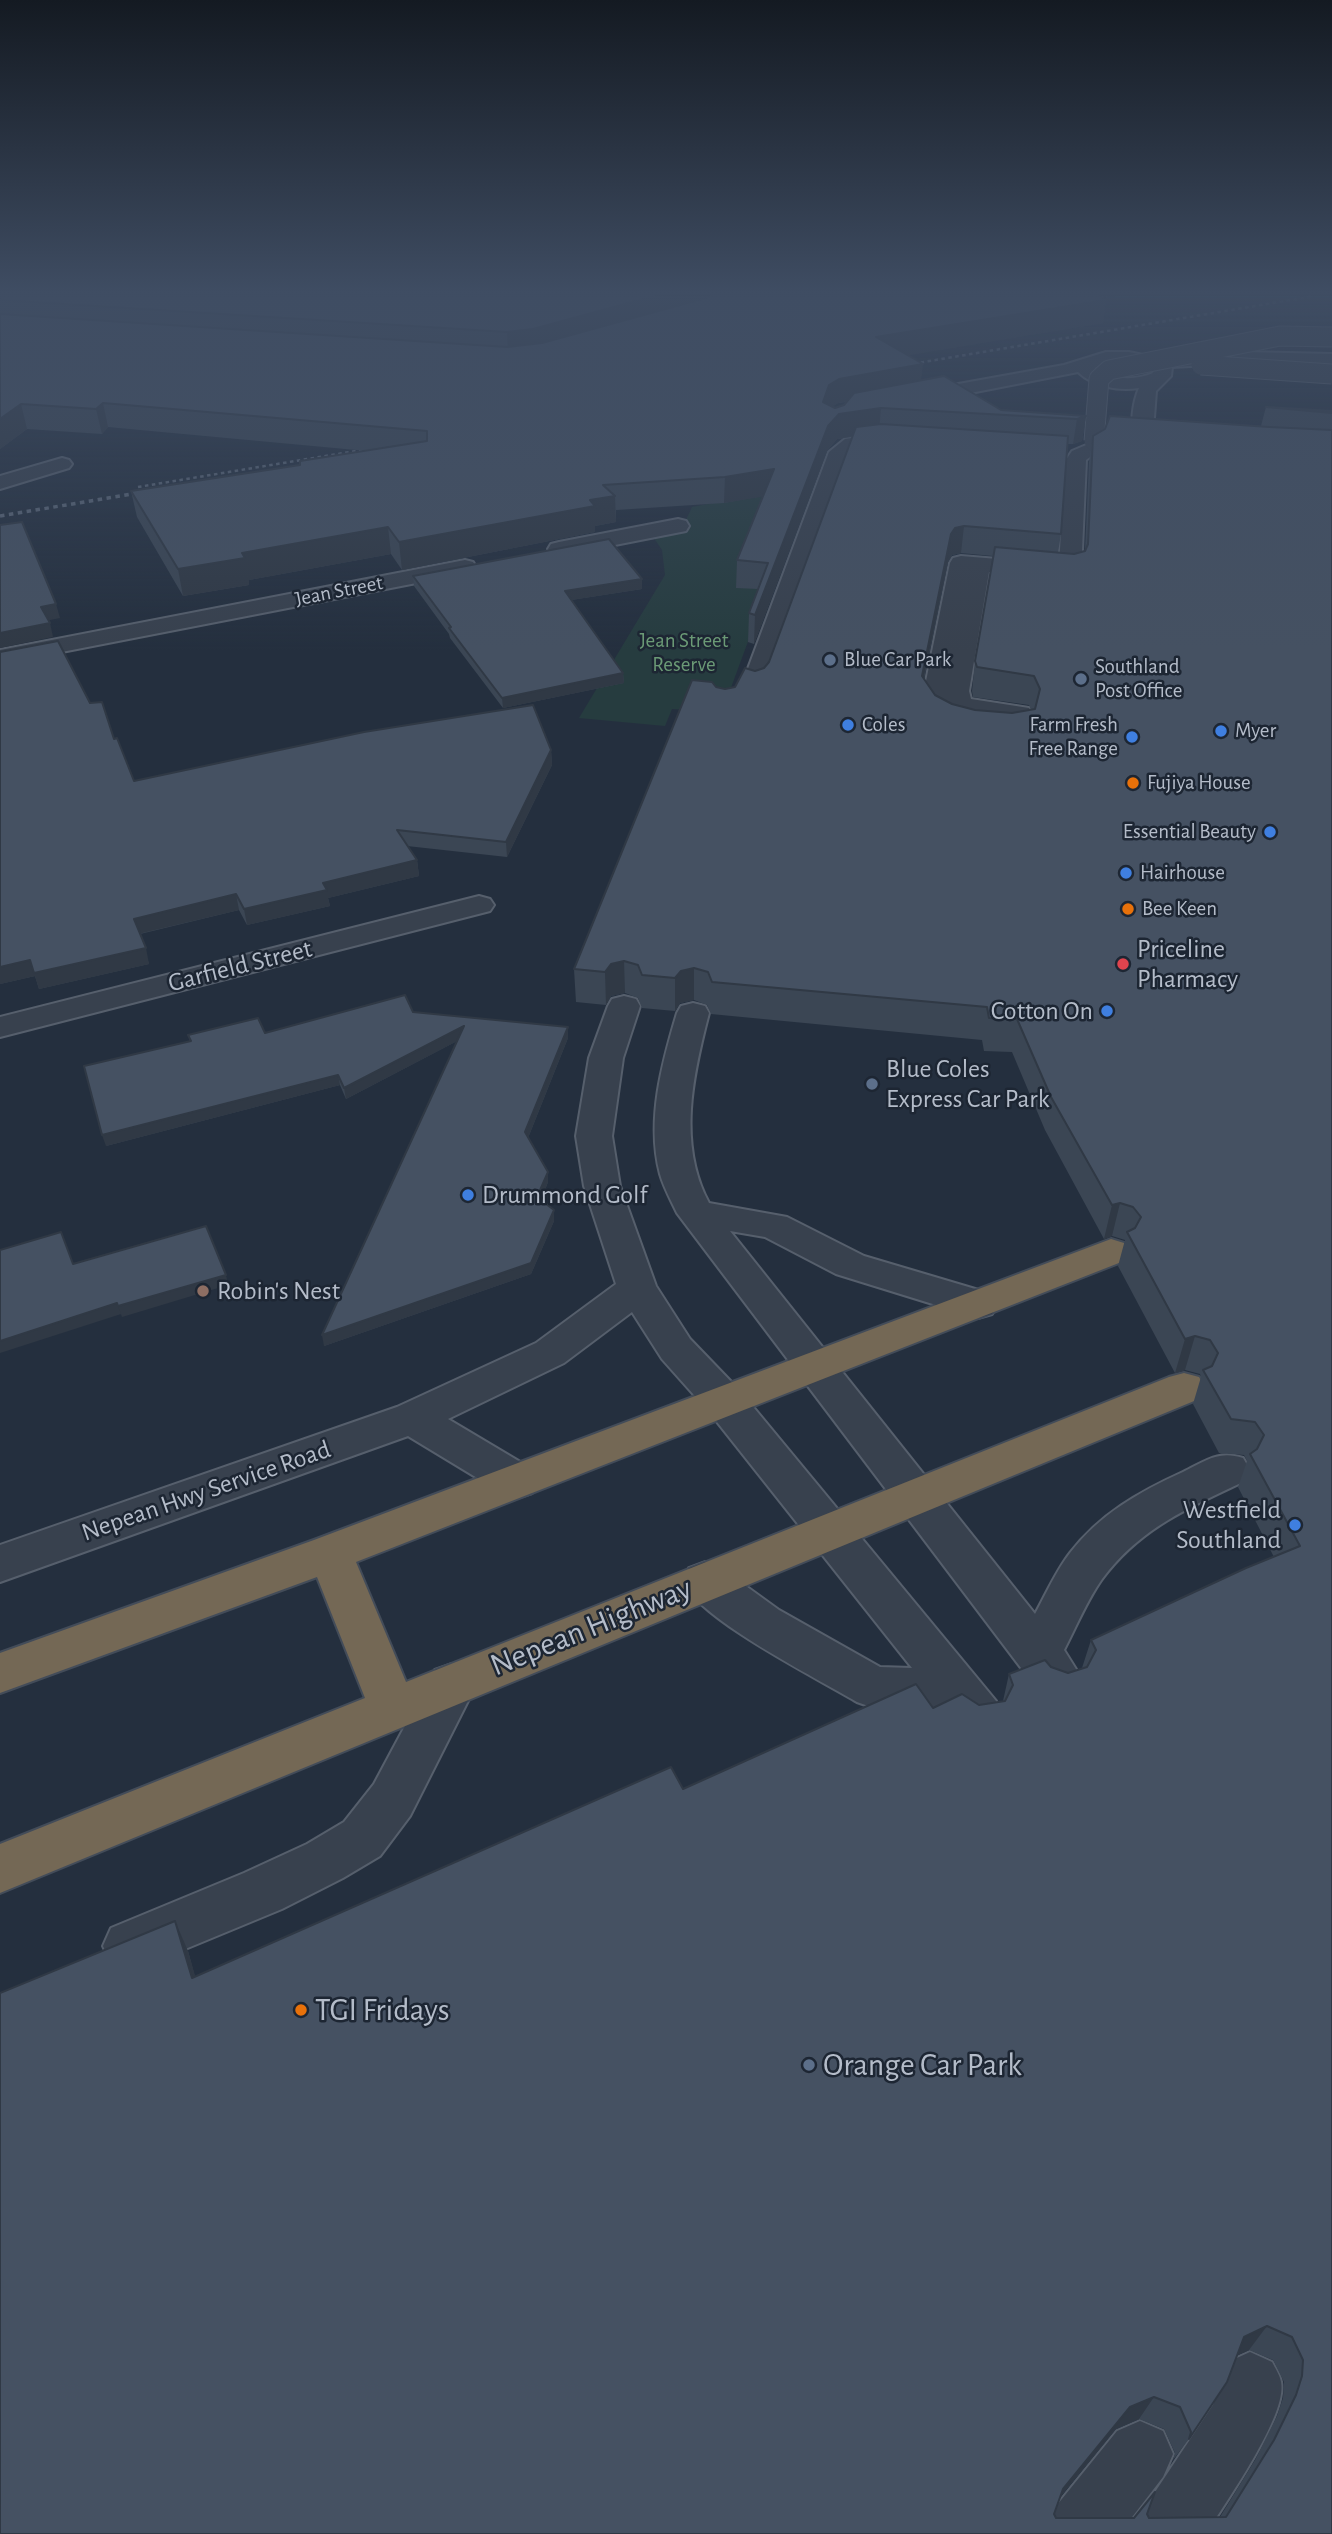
<!DOCTYPE html>
<style>
body{margin:0}
canvas{display:block;background:#242f3e}
</style>
<canvas width="1332" height="2534"></canvas>
<script>
const context = document.querySelector('canvas').getContext('2d');
context.lineJoin = 'round';
function paint(path, color) { context.fillStyle = color; context.fill(path, 'evenodd'); }
function stroke(path, color, width, dash) { context.strokeStyle = color; context.lineWidth = width; context.lineCap = dash ? 'butt' : 'round'; context.setLineDash(dash || []); context.stroke(path); }
function write(font, color, halo, rows, align = 'center') {
  context.font = font + ' "Alegreya Sans",sans-serif'; context.lineWidth = 5; context.setLineDash([]); context.textBaseline = 'middle'; context.strokeStyle = halo; context.fillStyle = color; for (const [text, x, y, turn = 0] of rows) {
    context.save(); context.translate(x, y); context.rotate((+turn || 0) * Math.PI / 180); context.textAlign = isNaN(turn) ? turn : align; if (halo) context.strokeText(text, 0, 0); context.fillText(text, 0, 0); context.restore();
  }
}
paint(new Path2D(`
 M794 399 767 590 722 712 672 709 665 726 579 718 665 575 662 550 654 538 680 533 692 507 713 503Z`), '#263c3f');
const minor = new Path2D(`
 M1106 352H1129L1157 358 1245 352 1332 354V364L1267 362 1172 367 1171 376 1156 391 1153 431 1187 434 1190 438 1187 442 1180 444 1136 440C1129 427 1133 402 1139 388 1118 391 1094 387 1078 372L914 404 904 398 914 392 1064 365ZM1122 362 1150 367 1153 373C1135 381 1111 380 1095 368L1104 363Z
 M877 434 910 438 913 442 910 446C889 451 867 439 848 454L766 690 762 695 753 698 744 695 740 690 829 452 845 439Z
 M1091 443 1098 445 1101 449 1086 460 1081 572 1078 577 1070 579 989 572 969 691 971 699 1029 708C1035 717 1034 729 1028 738 1004 744 962 739 940 727 931 722 926 714 921 706L950 563 953 558 961 556 1059 564 1066 460 1072 451ZM947 705 950 709 984 719 1006 721V723C986 722 960 723 947 705Z
 M62 458 69 460 72 464 69 468 0 489V476Z
 M678 519 686 521 689 526 686 531 559 556 551 554 548 549 551 544 559 542Z
 M465 560 473 562 476 567 473 572 0 664V650Z
 M479 896 490 899 494 905 490 911 0 1037V1017Z
 M624 996 636 999 640 1006 623 1058 612 1136 620 1186 656 1286 690 1339 740 1391 996 1701 1003 1716 996 1731C968 1741 963 1732 945 1710L874 1708 857 1702C815 1677 702 1621 682 1581L689 1568 705 1562 721 1568 779 1610 880 1667 912 1668 710 1413 662 1359 632 1312 564 1363 448 1419 532 1469 539 1481 532 1493 517 1498 502 1493 408 1436 0 1582V1545L397 1407 536 1343 616 1284 584 1186 576 1136 589 1058 608 1006 612 999Z
 M693 1003 705 1006 709 1013C693 1074 677 1144 709 1203L787 1217 864 1256 992 1294 998 1304 992 1314 978 1318 836 1274 765 1237 730 1231 1035 1614C1046 1594 1056 1571 1070 1553 1100 1514 1139 1492 1183 1472 1206 1461 1218 1450 1243 1458L1250 1470 1243 1482C1188 1508 1140 1528 1102 1579 1087 1600 1076 1627 1064 1650L1084 1682 1077 1697 1060 1703 1043 1697 677 1213C671 1200 664 1188 660 1174 646 1121 662 1063 677 1013L681 1006Z
 M452 1664 469 1670 476 1685 410 1816 380 1856 343 1878 282 1909 149 1964 130 1972 111 1964 103 1946 111 1928 244 1873 307 1844 344 1822 374 1784 435 1670Z
 M1250 2352 1272 2362C1275 2368 1280 2375 1281 2382 1288 2415 1224 2504 1206 2534H1134L1143 2510 1213 2405 1228 2362Z
 M1140 2421 1163 2431 1173 2454 1163 2477 1119 2534H1044L1053 2510 1117 2431Z`);
const highway = new Path2D(`
 M1111 1239 1124 1243 1130 1252 1124 1261 356 1562 406 1682 1169 1377 1184 1373 1199 1377 1205 1388 1199 1399 0 1893V1844L365 1698 317 1577 0 1693V1653L314 1540Z`);
stroke(minor, '#565f6c', 4);
stroke(highway, '#434c59', 4);
paint(minor, '#38414e');
paint(highway, '#746855');
stroke(new Path2D(`
 M900 366 1314 296
 M138 487 380 447
 M146 492 150 491`), '#5a6575', 2.5, [3.5, 3.5]);
stroke(new Path2D(`
 M0 516 150 491`), '#5a6575', 3.5, [4.5, 4.5]);
const minorBridge = new Path2D(`
 M1201 365 1332 374
 M1094 441 1099 379 1109 370 1280 336 1332 337`);
stroke(minorBridge, '#565f6c', 21, []);
stroke(minorBridge, '#38414e', 19);
paint(new Path2D(`
 M0 296H1115L1101 298 1106 300 1103 323 907 355 921 380 1001 410 1086 416 1082 441 1073 444H1067L1061 534 1058 552 1074 554 1085 551 1089 462 1093 436 1261 426 1266 407 1332 411V2534H0L188 1951 195 1977 683 1789 933 1708 979 1705 1003 1701 1009 1674 1051 1667 1068 1673 1082 1668 1091 1640 1274 1557 1238 1487 1247 1461 1244 1455 1219 1453 1193 1404 1201 1377 1200 1374 1185 1370 1175 1373 1118 1266 1125 1240 1112 1236 1104 1239 1045 1130 1012 1052 984 1051 982 1040 711 1014 707 1005 694 1000 680 1003 675 1011 642 1008 638 998 625 993 611 996 606 1005 576 1002 574 969 716 687 725 689 735 687 755 671 764 668 769 662 852 437 837 439 827 451 754 644 748 642 749 613 758 589 736 588 737 560 763 496 724 503 616 510V522L595 526V532L402 570 391 554 249 580V585L183 596 137 517 131 491 300 465 367 451 108 427 102 434 27 429 0 449ZM846 402 844 405 835 408 833 406 838 403ZM961 553 993 556 975 661 972 691 973 697 1029 705 1031 710 1012 713 975 710 952 704 935 695 924 679 948 562 952 555ZM1249 2350 1273 2360 1284 2382 1283 2398 1277 2416 1255 2460 1220 2517 1149 2518 1147 2514 1134 2518H1056L1054 2514 1060 2497 1116 2429 1139 2419 1164 2429 1175 2453 1173 2460 1189 2439 1237 2355Z
 M413 576 642 589 571 600 623 673 624 683 503 708 450 638 449 634 414 586Z
 M90 703 114 739 134 781 551 750 552 765 507 857 407 846 417 860 419 876 328 898 330 906 247 925 239 910 140 934 149 964 39 989 35 976 0 984Z
 M413 1012 568 1038 528 1138 548 1172V1182L541 1200 554 1210V1221L531 1274 324 1346 457 1041 346 1099 340 1085 106 1146 190 1042 188 1035 265 1033Z`), '#3b4654');
paint(new Path2D(`
 M654 296H747L508 355 507 332Z
 M1106 300 1103 323 874 361 876 337Z
 M923 364 920 388 838 403 828 410 823 402 829 385 839 379Z
 M103 403 108 427 102 434 96 409Z
 M21 404 27 429 0 449V419Z
 M881 408 879 432 837 439 827 451 754 644 755 615 828 426 839 414Z
 M1086 416 1082 441 1073 444 1077 419Z
 M774 469 773 495 724 503 725 477Z
 M615 496 616 522 595 526V532L402 570 399 542 590 500Z
 M964 526 961 553 952 555 948 562 918 705 922 676 951 534 955 528Z
 M388 527 391 554 249 580V585L183 596 178 569 242 553Z
 M642 579V589L565 601V591Z
 M56 604 60 618 45 621 41 607Z
 M50 623 53 637 0 648V633Z
 M623 673 624 683 503 708 502 698Z
 M551 750 552 765 507 857 506 842Z
 M417 860 419 876 328 898 330 906 247 925 244 909 323 883Z
 M236 894 239 910 138 934 134 919Z
 M146 948 149 964 39 989 34 973Z
 M30 960 35 976 0 984V967Z
 M624 961 625 993 611 996 606 1005 605 972 611 964Z
 M694 968V1000L680 1003 675 1011V978L681 971Z
 M464 1026 465 1037 346 1099 344 1088Z
 M568 1027V1038L526 1143 525 1132Z
 M338 1075 340 1085 106 1146 102 1135Z
 M548 1172V1182L538 1208 537 1197Z
 M1120 1203 1112 1236 1104 1239 1112 1205Z
 M554 1210V1221L531 1274 324 1346 322 1335Z
 M226 1275 228 1285 122 1317 118 1306Z
 M117 1303 121 1314 0 1353V1341Z
 M1195 1336 1185 1370 1175 1373 1185 1339Z
 M175 1921 188 1951 204 2007 192 1978Z
 M1267 2326 1249 2350 1227 2360 1244 2337Z
 M1154 2397 1139 2419 1116 2429 1051 2508 1063 2489 1130 2407Z`), '#303945');
const building = new Path2D(`
 M0 296H654L533 329 507 332 0 300Z
 M713 296H1098L1106 300 876 337 923 364 839 379 829 385 823 402 835 408 844 405 854 393 944 376 1001 410 1086 416 1077 419 881 408 839 414 828 426 755 615 749 613 768 563 737 560 774 469 725 477 603 485 615 496 590 500 595 506 399 542 388 527 242 553 245 558 178 569 131 491 300 465V461L427 441V431L103 403 96 409 21 404 0 419V314L507 347 542 343Z
 M1266 407 1332 411V413Z
 M1110 416 1269 427 1332 430V2534H0V1993L175 1921 192 1978 671 1767 683 1789 916 1684 933 1708 962 1694 979 1705 1005 1701 1013 1685 1009 1674 1045 1660 1051 1667 1068 1673 1087 1667 1096 1650 1091 1640 1246 1568 1300 1546 1250 1454 1257 1449 1264 1435 1255 1422 1231 1419 1203 1370 1212 1366 1218 1353 1210 1340 1195 1336 1185 1339 1127 1232 1135 1228 1141 1217 1133 1207 1120 1203 1112 1205 1051 1097 1017 1019 989 1018 987 1007 712 982 708 972 694 968 681 971 675 978 642 975 638 965 624 961 611 964 605 972 574 969 692 680 712 682 716 687 725 689 735 687 745 668 755 671 764 668 769 662 856 427 881 424 1068 436 1061 534 964 526 955 528 951 534 922 676 935 695 952 704 975 710 1012 713 1035 709 1040 689 1034 676 977 667 975 661 995 547 1074 554 1085 551 1088 544 1093 436 1105 429ZM1267 2326 1292 2337 1303 2360 1302 2376 1296 2395 1274 2440 1226 2517 1149 2518 1147 2514 1155 2492 1134 2518H1056L1054 2514 1063 2489 1130 2407 1154 2397 1180 2407 1191 2432 1189 2439 1227 2382 1244 2337Z
 M22 522 56 604 41 607 50 623 0 633V525Z
 M609 539 642 579 565 591 623 673 502 698 449 628 451 627 413 576Z
 M58 641 90 703 102 702 114 739 117 738 134 781 364 732 533 705 551 750 506 842 397 830 417 860 323 883 327 890 244 909 236 894 134 919 146 948 34 973 30 960 0 967V652Z
 M405 995 413 1012 568 1027 525 1132 548 1172 537 1197 554 1210 531 1263 322 1335 464 1026 344 1088 338 1075 102 1135 84 1066 191 1041 188 1035 258 1018 265 1033Z
 M206 1226 226 1275 118 1306 117 1303 0 1341V1250L61 1232 73 1264Z`);
paint(building, '#455162');
stroke(building, '#303945', 2);
const sky = context.createLinearGradient(0, 0, 0, 651);
sky.addColorStop(0, '#141a22');
sky.addColorStop(0.45, '#3f4d63');
sky.addColorStop(1, '#3f4d6300');
context.fillStyle = sky;
context.fillRect(0, 0, 1332, 651);
for (const [x, y, r, color] of [
 [830,660,7,"#5c6f8a"],
 [1081,679,7,"#5c6f8a"],
 [848,725,7,"#3f7fe0"],
 [1221,731,7,"#3f7fe0"],
 [1132,737,7,"#3f7fe0"],
 [1133,783,7,"#e8710a"],
 [1270,832,7,"#3f7fe0"],
 [1126,873,7,"#3f7fe0"],
 [1128,909,7,"#e8710a"],
 [1123,964,7,"#e0444e"],
 [1107,1011,7,"#3f7fe0"],
 [872,1084,7,"#5c6f8a"],
 [468,1195,7,"#3f7fe0"],
 [203,1291,7,"#8d6e63"],
 [1295,1525,7,"#3f7fe0"],
 [301,2010,7,"#e8710a"],
 [809,2065,7,"#5c6f8a"]
]) { const dot = new Path2D(); dot.arc(x, y, r, 0, 2 * Math.PI); context.fillStyle = color; context.fill(dot); stroke(dot, '#1d2633', 2.5); }
write('21px', '#b4bcc9', '#1d2633', [
 ["Jean Street",339,591,-11]
]);
write('21px', '#6b9a76', '#1d2633', [
 ["Jean Street",684,641],
 ["Reserve",684,665]
]);
write('21px', '#b4bcc9', '#1d2633', [
 ["Blue Car Park",844,660],
 ["Southland",1095,667],
 ["Post Office",1095,691],
 ["Coles",862,725],
 ["Farm Fresh",1118,725,"right"],
 ["Free Range",1118,749,"right"],
 ["Myer",1235,731],
 ["Fujiya House",1147,783],
 ["Essential Beauty",1256,832,"right"],
 ["Hairhouse",1140,873],
 ["Bee Keen",1142,909]
], 'left');
write('26px', '#b4bcc9', '#1d2633', [
 ["Priceline",1137,949],
 ["Pharmacy",1137,979],
 ["Cotton On",1093,1011,"right"],
 ["Blue Coles",886,1069],
 ["Express Car Park",886,1099],
 ["Drummond Golf",482,1195],
 ["Robin's Nest",217,1291],
 ["Westfield",1281,1510,"right"],
 ["Southland",1281,1540,"right"]
], 'left');
write('26px', '#b4bcc9', '#1d2633', [
 ["Garfield Street",240,966,-14],
 ["Nepean Hwy Service Road",206,1491,-19]
]);
write('32px', '#b4bcc9', '#1d2633', [
 ["Nepean Highway",591,1627,-22]
]);
write('32px', '#b4bcc9', '#1d2633', [
 ["TGI Fridays",315,2010],
 ["Orange Car Park",823,2065]
], 'left');
</script>
